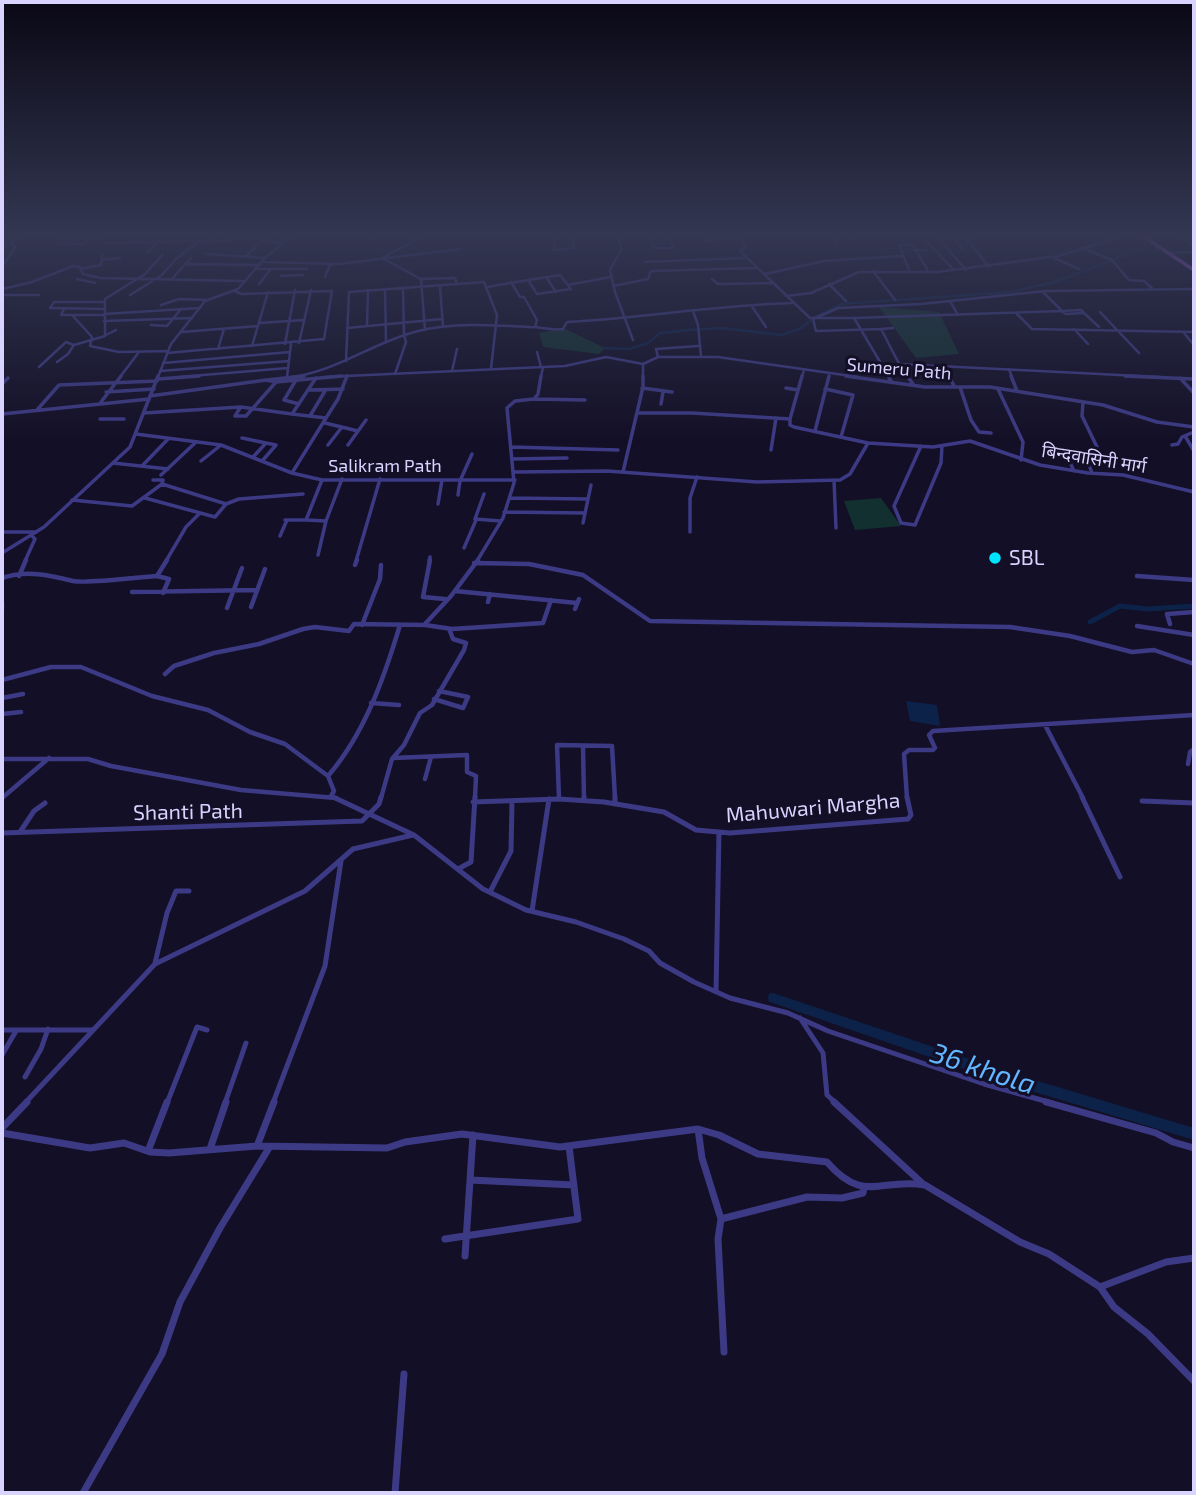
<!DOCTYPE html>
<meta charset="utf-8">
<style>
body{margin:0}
#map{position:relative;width:1196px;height:1495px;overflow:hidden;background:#130f26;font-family:"Exo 2",sans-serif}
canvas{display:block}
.frame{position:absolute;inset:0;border:4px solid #d9d4ff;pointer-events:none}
</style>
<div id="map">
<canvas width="1196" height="1495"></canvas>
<div class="frame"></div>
</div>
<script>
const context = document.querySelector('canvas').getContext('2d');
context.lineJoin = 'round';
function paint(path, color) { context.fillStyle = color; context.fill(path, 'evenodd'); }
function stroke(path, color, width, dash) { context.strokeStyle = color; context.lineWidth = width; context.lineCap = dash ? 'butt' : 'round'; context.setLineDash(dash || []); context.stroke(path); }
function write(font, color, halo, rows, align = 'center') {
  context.font = font + ' "Exo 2","Noto Sans Devanagari",sans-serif'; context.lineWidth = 6; context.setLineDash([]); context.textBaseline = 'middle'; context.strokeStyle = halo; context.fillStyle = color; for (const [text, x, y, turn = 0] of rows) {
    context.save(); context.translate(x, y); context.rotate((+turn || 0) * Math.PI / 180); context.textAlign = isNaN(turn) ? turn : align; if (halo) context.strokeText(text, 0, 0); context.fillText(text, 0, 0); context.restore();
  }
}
paint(new Path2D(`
 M879 307 939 312 959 354 916 358Z
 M563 328 605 348 599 354 543 347 539 333Z
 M881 498 901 526 855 530 844 501Z`), '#12302f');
paint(new Path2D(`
 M906 701 937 705 940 726 910 721Z`), '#0c2248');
stroke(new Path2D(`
 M605 348 629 349 648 343 660 333 689 330 721 328 782 335 801 328 815 317 842 304 1011 292 1055 282 1144 248 1146 239 1157 233`), '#0c2248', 2.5);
stroke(new Path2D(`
 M1090 622 1120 606 1148 609 1194 606`), '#0c2248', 5);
paint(new Path2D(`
 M773 993 1008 1072 1194 1128V1140L1008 1084 773 1003 769 1002 768 998 769 994Z`), '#0c2248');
stroke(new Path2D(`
 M40 233 64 237 60 240
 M154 233H199
 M554 233V250L574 248 570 233
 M617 233 622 249 610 270 615 292 633 340
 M649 233 654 248H674L669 236 677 233
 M736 233 746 247 740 250 743 254 810 318H854L889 377
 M832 233 836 243
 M846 233 851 241
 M939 233 944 239 940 240 966 270
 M978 233 980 235
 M72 237 93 239 98 234 90 233
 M265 237 262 241 283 243
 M966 238 989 267
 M1182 238 1194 246
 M944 239H955L962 249
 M212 241 215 233
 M371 241 375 233
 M705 241 739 238
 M926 241 954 270
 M58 243 81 244 93 239
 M104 243 225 241 276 233
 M1082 248 1112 260 1129 280 1144 281 1154 290
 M2 250 7 244
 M914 250H926
 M147 253 158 242
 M1169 253 1194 252
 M206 254 265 258
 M246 256 262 241
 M1052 257 1079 269
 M102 260 120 258
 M261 262 339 264 461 249
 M645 262 744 258
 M185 264 258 265
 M2 267 16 246 10 244 21 233
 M80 269 101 265 102 255
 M255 269H307
 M909 270 899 245H913L928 271
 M873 271 895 300
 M2 272V276
 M765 274 824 261 902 256
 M560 275 571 289 537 294 528 280Z
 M281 276 303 275
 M325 277 330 265
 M546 277 556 292
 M77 279 95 283
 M421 279 455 278 457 284 484 282 497 315 491 369
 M712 279 718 284 774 283
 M171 280 191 258
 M511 282 520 297H524L537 320 535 327
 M259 284 270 270
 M829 284 846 301
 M568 285 611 277
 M440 286 443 327
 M613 286 648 279 651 271 755 268
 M487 287 528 280
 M403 288 404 335
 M2 289 32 282 73 266 80 267 83 274 100 278 244 281
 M385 289 386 341
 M1043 292 1061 310
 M2 295H39
 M130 295 162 275 176 259 198 242
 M786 296 811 293 859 272H937L1058 256 1114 239 1123 233
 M950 301 958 315
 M104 302H54L50 308 105 309
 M161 305 179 299 207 300
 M751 305 766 327
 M64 309 61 315H104
 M1081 310 1084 313 1066 314 1061 311Z
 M693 311 698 325 701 356
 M1100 312 1139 353
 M1084 313 1099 327
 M104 314 200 308
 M1017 314 1032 329 1194 332
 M73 316 92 337 90 346 119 352 168 351
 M854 318 1061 311
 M813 319 838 308 921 304 1046 291 1194 289
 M813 319 816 331 881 329C890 345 897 363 908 377
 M104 321 192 318
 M259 323 304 320
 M151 325 167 326 181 309
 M367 326 368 290
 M347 328 442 319
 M881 329 893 328
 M1074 329 1088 344
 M425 330 421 279 382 258 429 233
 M181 332 258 326
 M1183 332 1194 345
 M106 335 116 330
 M299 343 311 290
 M285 344 295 290
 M252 346 268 292
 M218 349 224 329
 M537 352 541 367
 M167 353 324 339 332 291 242 294 234 291
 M658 357 656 349 698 346
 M346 361 349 292 457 284
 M57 362 68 354 74 345
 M163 363 290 352
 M898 364 1160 377
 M944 366 950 377
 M39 367 66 342 74 345 105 336V299L145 274 163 254
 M1009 369 1012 377
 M160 371 289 361
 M452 371 457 349
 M395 374 406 342 404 335
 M120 377 139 352
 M179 377 288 368
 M287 377 291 344
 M291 377C336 372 373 342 418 331 453 322 495 325 531 327 543 327 551 331 563 329L567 322C642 318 717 305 792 303
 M541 377 543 367
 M643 377V364L658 357H718L858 377
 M802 377 804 370`), '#3d3a85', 2.5);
stroke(new Path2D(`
 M802 376 790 419V425L794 427 868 443 933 447 970 441 1040 465 1088 473 1123 475 1194 492
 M846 376 925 387H990L1103 405 1157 422 1194 427
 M888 376 891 381
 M907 376 913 384
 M949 376 954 386
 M1011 376 1017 391
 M1125 376 1194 379
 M316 378 292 414 326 418 338 399 347 376
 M1180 378 1194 393
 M158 379 199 376
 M267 380 304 376
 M296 380 284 400 299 404
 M2 384 8 378
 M960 387 971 420 979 432 991 433
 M642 388 672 392
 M786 388 798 390
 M825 389 853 395 841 437
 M998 389 1023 442 1021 460
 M310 390 343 389
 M106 392 154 389
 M534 399 585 400
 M101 402 121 376
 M1083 402 1082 416 1097 447
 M661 404 663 392
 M240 408 235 416H246L276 382
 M37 410 59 385 157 381
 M144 413 241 407 292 414
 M637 413H692L790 419
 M2 414 149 399
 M310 416 325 391
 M100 419H124
 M325 423 358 431
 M815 431 829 376
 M136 434 221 445 292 473 322 480H515
 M1185 436 1194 451
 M242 438 266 443
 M328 445 342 427
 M348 445 366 420
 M1172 445 1178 444 1182 437 1194 432
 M921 446 894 506 901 523 915 525 941 463 942 446
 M511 447 618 450
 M771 450 776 418
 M1042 453 1094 454
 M1066 454 1074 471
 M1085 454 1092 473
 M254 456 266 443 276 445 263 460
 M512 459 567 458
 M201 461 221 445
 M113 463 168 469
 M142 466 168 439
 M515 472 607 471 757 482 840 480 850 474 868 443
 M623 472 643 387V376
 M292 473 326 418
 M161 475 195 443
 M1194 476V489
 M153 480H163L162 484 226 504
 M322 480 306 520 326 521 342 479
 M834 480 836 528
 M484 494 475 519 500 521
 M458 495 460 481 472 454
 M145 498 215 517 226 504 239 499 303 494
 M510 498 588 499
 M72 500 132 506 162 484
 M438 504 442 480
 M504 512 585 513
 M285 520H306
 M583 523 591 485
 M2 532H36
 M690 532V498L697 477
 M280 536 287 520
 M464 548 476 520
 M318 555 326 521
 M25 561 35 539 32 536
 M166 561 186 527 199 514
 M356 561 380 479
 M429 561 430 557
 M477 561 503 518 514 483 507 408 515 401 534 399 538 394 541 376`), '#3d3a85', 3.5);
stroke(new Path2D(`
 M430 560 423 597 445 599
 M474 563 529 564 583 575 650 621 1010 627 1070 636 1132 652 1154 650 1194 664
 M355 565 357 560
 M19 576 26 560
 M1137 576 1194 580
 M2 578C27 570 49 575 73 581 88 584 139 577 157 576
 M455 591 577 603
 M132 592 257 590
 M163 593 169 579 157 576 167 560
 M2 602V609
 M488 602 490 594
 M251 607 265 569
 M227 608 242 568
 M575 609 579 599
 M425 624 451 596 478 560
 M1170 624 1167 614 1194 612
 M362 625 380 579 381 565
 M1137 626 1194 635
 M165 674 174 666 214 653 259 644 303 629 315 627 349 631 354 624 425 625 452 629 543 623 551 600
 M2 680 51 667H81L152 696 208 710 250 732 285 744 328 776 334 791 331 796
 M2 698 23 694
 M434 699 463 708 468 697 439 691
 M371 703 399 705
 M2 714 21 712
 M1045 725 1083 798
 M583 746 584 798
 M393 758 467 755V772L476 776 475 798
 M2 759H88L111 766 241 790 336 798
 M1188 764 1190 752 1194 749
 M328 776C365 733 384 678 400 625
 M425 779 431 757
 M2 798 49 758
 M381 798 392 759 404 745 420 713 432 705 464 650 466 643 453 639 450 631 452 629
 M559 798 557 745 612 746 615 798
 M907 798 904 754 909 750H933L935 748 929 735 933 731 1194 715`), '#3d3a85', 4.5);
stroke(new Path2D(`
 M333 797 414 835 483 889 526 910 576 922 624 939 649 951 660 963 694 982 730 998 788 1013 828 1031 984 1084 1052 1103
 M584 797V800
 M615 797V804
 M1082 797 1120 877
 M1142 801 1194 803
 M473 802 559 799 604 802 664 812 696 830 730 833 908 819 911 815 907 797
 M20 832 34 811 45 803
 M2 833 362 821 379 804 381 797
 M458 869 471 862 475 797
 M490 892 511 851 512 802
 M532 911 549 799
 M155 963 167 913 176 891H189
 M716 992 719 832
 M800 1018 823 1053 827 1095 836 1103
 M2 1030H92
 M2 1055 16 1031
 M25 1077 41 1049 48 1029
 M25 1103 155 964 305 891 353 849 413 835
 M167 1103 197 1027 207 1030
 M225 1103 246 1043
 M273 1103 325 966 341 861`), '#3d3a85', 5);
stroke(new Path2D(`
 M834 1102 922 1183
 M1046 1102 1156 1133 1173 1142 1194 1148
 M2 1128 27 1102
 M698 1129 702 1158 721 1219 718 1239 724 1352
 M2 1133 90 1148 124 1143 150 1152 169 1153 257 1146 387 1148 405 1142 462 1134 560 1147 698 1129 719 1135 758 1154 827 1162C864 1205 881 1177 925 1185L1020 1242 1049 1254 1100 1287 1114 1307 1148 1334 1194 1381
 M257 1146 274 1102
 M210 1149 226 1102
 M148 1151 167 1102
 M470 1180 574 1185
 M721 1219 807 1197 842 1198 863 1193 864 1188
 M445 1239 578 1219 569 1146
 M465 1256 473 1135
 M1100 1287 1166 1262 1194 1258
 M83 1493 162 1354 180 1302 220 1228 269 1148
 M395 1493 404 1374`), '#3d3a85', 7);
stroke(new Path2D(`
 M158 377 171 344 205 301 238 289 265 258 294 233
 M324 377 565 366 606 357 643 364`), '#3d3a85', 2.5);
stroke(new Path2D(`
 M150 396 266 380 276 382 342 376
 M2 553 44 527 130 447 158 376`), '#3d3a85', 3.5);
stroke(new Path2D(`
 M1138 233 1194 270`), '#c25bff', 3.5);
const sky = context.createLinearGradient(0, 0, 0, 443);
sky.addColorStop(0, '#0a0815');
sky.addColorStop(0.53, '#333752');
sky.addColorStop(1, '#33375200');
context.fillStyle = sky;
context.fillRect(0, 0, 1196, 443);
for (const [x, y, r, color] of [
 [995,558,7,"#00e5ff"]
]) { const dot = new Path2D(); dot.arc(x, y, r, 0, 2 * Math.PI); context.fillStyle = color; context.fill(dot); stroke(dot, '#130f26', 2.5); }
write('18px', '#d9d4ff', '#130f26', [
 ["Sumeru Path",899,369,5],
 ["बिन्दवासिनी मार्ग",1094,459,9],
 ["Salikram Path",385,466]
]);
write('21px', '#d9d4ff', '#130f26', [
 ["SBL",1009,558]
], 'left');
write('21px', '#d9d4ff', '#130f26', [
 ["Mahuwari Margha",813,808,-5],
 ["Shanti Path",188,812,-1]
]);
write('italic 28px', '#62b6ff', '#130f26', [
 ["36 khola",983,1069,18]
]);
</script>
